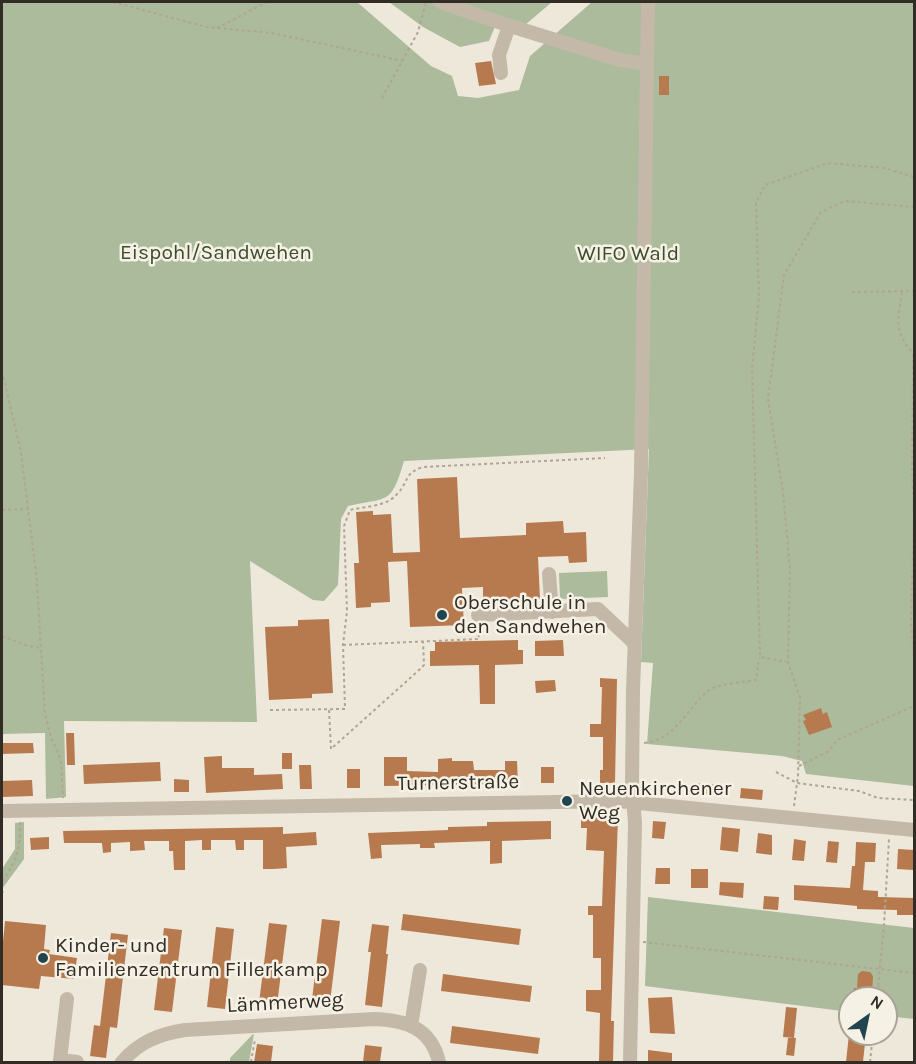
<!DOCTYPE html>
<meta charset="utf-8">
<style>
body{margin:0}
#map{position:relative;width:916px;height:1064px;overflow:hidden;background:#eee8da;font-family:Karla,sans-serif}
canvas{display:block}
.frame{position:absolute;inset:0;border:3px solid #322c27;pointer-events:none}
.north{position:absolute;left:838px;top:986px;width:60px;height:60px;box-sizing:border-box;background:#f6f1e5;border:2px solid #a8a299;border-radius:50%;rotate:33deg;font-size:16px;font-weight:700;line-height:24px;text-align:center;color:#322c27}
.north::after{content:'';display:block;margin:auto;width:21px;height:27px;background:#22444e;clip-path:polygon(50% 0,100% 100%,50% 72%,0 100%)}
</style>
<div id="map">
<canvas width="916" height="1064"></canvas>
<div class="frame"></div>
<div class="north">N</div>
</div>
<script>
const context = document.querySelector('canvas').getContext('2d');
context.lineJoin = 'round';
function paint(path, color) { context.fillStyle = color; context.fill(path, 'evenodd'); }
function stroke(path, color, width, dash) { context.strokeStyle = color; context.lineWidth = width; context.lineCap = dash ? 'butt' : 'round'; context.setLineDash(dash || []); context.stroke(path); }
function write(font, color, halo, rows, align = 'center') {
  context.font = font + ' Karla,sans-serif'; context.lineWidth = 5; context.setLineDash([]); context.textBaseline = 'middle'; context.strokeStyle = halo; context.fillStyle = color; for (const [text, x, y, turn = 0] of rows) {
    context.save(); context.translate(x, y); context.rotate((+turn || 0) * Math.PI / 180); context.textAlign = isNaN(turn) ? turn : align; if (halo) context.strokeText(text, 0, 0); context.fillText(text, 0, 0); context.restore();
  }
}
paint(new Path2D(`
 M2 2H357L431 66 452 76 458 96 478 98 519 90 530 56 592 2H914V786L806 774 802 761 782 756 647 744 653 663 641 662 649 449 404 461C391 505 389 497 348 506L341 519 338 585 324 601 313 600 250 561 257 722 64 721 66 797 46 799 45 733 2 734Z
 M389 2H552L525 25 499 17 489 41 460 47 423 27Z
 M607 571 608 597 560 599 559 573Z
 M24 822V859L2 889 4 892 2 894V869L15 849V823Z
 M648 897 914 928V1019L886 1016V998H850V1012L645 986Z
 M254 1034 249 1062H230V1058L252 1035Z`), '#abbb9c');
paint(new Path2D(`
 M491 61 496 84 479 86 475 63Z
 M659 76H669V95H659Z
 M457 477 460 538 526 535V523L563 521 564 533 586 532 587 562 569 563 568 556 538 557 540 599 483 602V587L462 588 464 625 410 627 407 561 388 562 390 602 371 603V607L356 608 354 563H359L356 512 373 511V515L391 514 393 553 420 552 417 479Z
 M329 619 333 693 312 694V698L269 700 265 627 298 626V620Z
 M518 640V650H523V664L495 665V704H480L479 665 430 666V651H435V642Z
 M563 640 564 656H535V641Z
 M600 678 617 679 615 783H600V770H603V737H590V724H601L602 687H600Z
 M555 680 556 691 536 693 535 681Z
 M821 708 823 714 827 712 832 727 809 735 803 721 806 720 803 715Z
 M66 733H74L75 765H67Z
 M2 743H33L34 753 2 754Z
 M282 753H292V769H282Z
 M222 756V768H254V775L282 774 283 789 206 793 204 757Z
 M384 757H407V771L438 772V759L452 758V761H473L474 770H505V761H517L518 784 384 786Z
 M160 762 161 781 84 784 83 765Z
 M299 765H311L312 789H300Z
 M541 767H554V783H541Z
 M347 769H360V788H347Z
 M174 779 189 780V792H174Z
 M32 780 33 796 2 797V781Z
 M694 783 717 785 716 795 693 793Z
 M741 788 763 790 762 800 740 798Z
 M581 816 618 817 611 1021H614L613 1062H599L600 1013 586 1011V990H601V958H593V915H588V906H602L604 851 586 850 587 828H581Z
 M551 821V839L502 841V863L490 864V841L434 843 435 848H420V844L381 845 382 858 371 859 368 833 448 830V827L487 826V822Z
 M653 821 666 822 664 839 652 838Z
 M283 827V834L316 832 317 845 286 847 287 868 274 869H263V840H244V850H236L235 840H211V850H202V840L185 841V870H174L173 851H169V841H144L145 850 130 851V842L111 843V852L103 853 102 843H64L63 831Z
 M722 827 740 829 738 852 720 850Z
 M758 833 772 835V855L756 853Z
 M49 837V849L31 850 30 838Z
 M794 839 806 841 804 861 792 860Z
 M828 841 839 842 837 863 826 862Z
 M856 842 876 843 875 862H865L863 890 878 891V897L914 898 913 915H897V910L857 909V906L794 900V885L850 888 852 866H855Z
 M898 849 915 850 913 870 897 869Z
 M656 868H670V884H655Z
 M691 869H708V888H691Z
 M720 882 744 883 743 898 719 895Z
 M764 896 779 897 778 910 763 909Z
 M403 914 521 929 519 945 401 930Z
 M322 919 340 921 330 1002 312 999Z
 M5 921 46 925 44 949 50 950 49 954 77 958 74 979 41 976 39 989 2 985V952Z
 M269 923 287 925 277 1005 259 1003Z
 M372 924 389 926 386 954H388L382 1007 365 1005 371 952H368Z
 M216 927 234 929 225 1009 207 1007Z
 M164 928 182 930 172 1012 154 1010Z
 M111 933 128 935 117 1028 110 1027 106 1058 90 1056 94 1025 100 1026Z
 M862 971 870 972 873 976 872 994H870V998H853L854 988H857L858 974Z
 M443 974 532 986 530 1002 441 991Z
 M672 997 675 1034 650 1033 648 998Z
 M786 1007 797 1008 794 1038 783 1037Z
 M452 1026 540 1038 538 1054 450 1043Z
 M849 1034H866L863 1062H846Z
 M788 1038H796L794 1056 786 1055Z
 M257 1044 273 1046 271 1062H254Z
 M365 1045 382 1047 380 1062H363Z
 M648 1050 672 1053V1062H648Z`), '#b77a4f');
stroke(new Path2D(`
 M113 2 207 27 272 33 403 61
 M217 28 267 2
 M382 98 418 32 426 2
 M852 292 914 291
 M902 292C898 320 893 331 913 353L912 470 914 514 911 623 914 658
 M2 371 21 452 37 582 45 714 51 737 61 760 63 798
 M2 510 28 509
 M2 636 28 646 41 648
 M343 645 479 639 478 628
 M788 662 760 657 752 368 759 297 756 203 765 185 828 163 884 168 914 177
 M270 710 345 709 343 645 347 611 344 526 350 510C366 506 387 507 398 493 409 481 404 473 423 467L605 458
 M329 710 331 749 419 670 424 665 423 641
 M644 743C676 740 686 709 709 690 717 684 745 682 756 680L759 658
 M799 766 829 751 837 740 914 706
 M776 772 797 783 859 791 878 798 914 800
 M794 806 798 776 800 698 788 662 790 569 783 492 768 399 784 275 821 212 845 201 914 207
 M2 881C18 859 20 849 20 822
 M643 942 914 973
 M877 998 884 925 889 839
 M2 1062H5
 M251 1062 255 1039
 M870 1062 873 1034`), '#b0a492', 2, [3, 3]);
stroke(new Path2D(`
 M440 2 504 24 620 60 647 64
 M501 73 499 55 509 26
 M549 574 552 612
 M478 615 598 609 635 644
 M2 811 618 801 914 830
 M67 999 60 1060 77 1062
 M411 1026 420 970
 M122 1062C139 1042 159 1034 185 1030L374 1019C406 1020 431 1028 439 1062
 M630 1062 635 823 632 785 633 690 641 473 648 2`), '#c4b9a8', 14);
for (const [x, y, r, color] of [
 [442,615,6,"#22444e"],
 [567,801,6,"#22444e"],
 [43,958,6,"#22444e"]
]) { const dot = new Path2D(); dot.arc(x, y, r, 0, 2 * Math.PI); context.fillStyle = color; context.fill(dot); stroke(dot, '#f6f1e5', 2); }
write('21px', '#3c4d2e', '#f6f1e5', [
 ["Eispohl/Sandwehen",216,253],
 ["WIFO Wald",628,254]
]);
write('21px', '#322c27', '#f6f1e5', [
 ["Oberschule in",454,603],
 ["den Sandwehen",454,627],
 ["Neuenkirchener",579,789],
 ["Weg",579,813],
 ["Kinder- und",55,946],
 ["Familienzentrum Fillerkamp",55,970]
], 'left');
write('21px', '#322c27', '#f6f1e5', [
 ["Turnerstraße",458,783,-1],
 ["Lämmerweg",285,1003,-3]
]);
</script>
